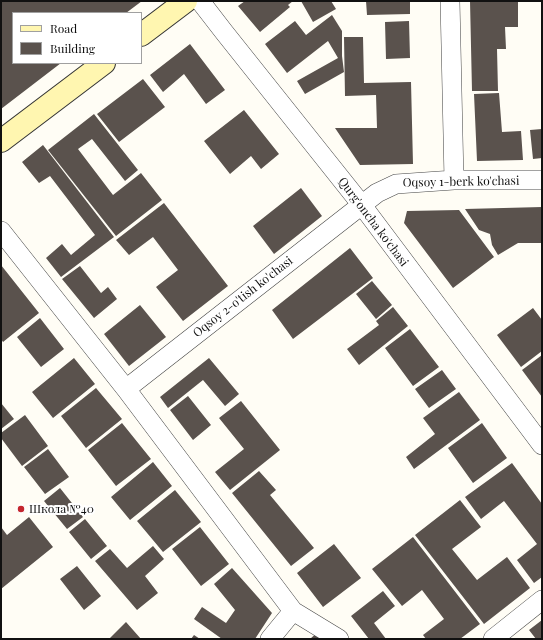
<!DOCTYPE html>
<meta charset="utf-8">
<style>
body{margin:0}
#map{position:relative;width:543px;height:640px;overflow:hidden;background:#fffdf5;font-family:"Playfair Display",serif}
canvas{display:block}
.frame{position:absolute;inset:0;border:2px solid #111;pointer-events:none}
.legend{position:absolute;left:12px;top:12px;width:130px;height:52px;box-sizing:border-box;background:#fff;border:1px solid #a0a0a0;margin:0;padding:5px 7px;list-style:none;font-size:12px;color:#111}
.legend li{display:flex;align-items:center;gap:8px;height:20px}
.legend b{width:20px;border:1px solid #a0a0a0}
</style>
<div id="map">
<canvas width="543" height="640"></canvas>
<div class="frame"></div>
<ul class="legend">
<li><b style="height:5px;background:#fff6b0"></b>Road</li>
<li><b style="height:11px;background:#5a524d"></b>Building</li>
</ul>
</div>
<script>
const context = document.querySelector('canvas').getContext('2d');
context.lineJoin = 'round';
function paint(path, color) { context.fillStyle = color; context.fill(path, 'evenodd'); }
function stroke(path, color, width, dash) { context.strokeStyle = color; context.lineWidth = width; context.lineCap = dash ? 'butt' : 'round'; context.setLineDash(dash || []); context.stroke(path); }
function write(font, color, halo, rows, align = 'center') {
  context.font = font + ' "Playfair Display",serif'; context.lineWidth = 4; context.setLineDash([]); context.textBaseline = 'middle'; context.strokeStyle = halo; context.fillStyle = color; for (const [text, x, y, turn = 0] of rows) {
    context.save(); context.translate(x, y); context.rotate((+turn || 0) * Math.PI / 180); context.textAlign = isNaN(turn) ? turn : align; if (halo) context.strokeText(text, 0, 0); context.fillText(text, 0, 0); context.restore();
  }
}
paint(new Path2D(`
 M1 1H142L126 13H13V63H61L1 109Z
 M245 1H293L288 5 290 7 260 32 238 6Z
 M301 1H331L336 9 313 22Z
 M366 1H410V14L367 15Z
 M470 1H518V27H505L506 49H497L498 91H472Z
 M332 15 342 31V56L344 72 305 94 297 81 338 58 328 41 287 73 265 44 295 21 306 35Z
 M409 21 410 58 386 59 385 22Z
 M344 37H363L364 83 411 82 413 164 360 165 335 128H377L376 95 345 96Z
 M190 44 225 90 206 104 184 74 163 92 150 75Z
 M143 79 165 107 119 142 97 114Z
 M499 93 502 132 521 131 523 160 477 161 474 94Z
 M244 110 279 154 261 169 251 156 230 174 204 141Z
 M94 114 138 170 125 181 92 139 78 149 113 195 141 173 162 200 116 236 48 150Z
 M542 129V158L533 159 530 130Z
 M43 145 114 237 61 277 46 258 62 244 71 255 95 235 50 176 39 183 22 162Z
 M301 188 322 216 274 254 253 226Z
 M164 203 228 286 183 321 156 287 178 270 153 237 129 255 116 240Z
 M542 207V243H518L498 255 492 245 490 234 479 230 465 209Z
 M459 210 494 257 453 288 404 223 407 211Z
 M350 248 373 278 293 339 272 310Z
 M1 265 39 313 3 342 1 339Z
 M80 266 101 293 108 287 117 299 94 318 62 279Z
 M372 281 392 305 376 319 356 294Z
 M140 305 166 337 129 366 104 334Z
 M393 307 408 326 359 365 347 349 379 325 376 321Z
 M533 308 542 320V351L521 367 497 335Z
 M40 318 64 349 41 367 17 337Z
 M410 329 439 367 413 386 385 348Z
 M542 355V397L522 370Z
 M74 358 95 384 53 418 32 392Z
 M209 358 239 394 225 406 203 380 168 408 160 397Z
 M442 370 456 389 429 408 415 389Z
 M96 388 122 419 86 448 61 416Z
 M459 392 480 420 414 469 406 457 435 434 423 418Z
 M188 396 211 425 193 440 170 410Z
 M241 401 280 450 230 490 215 472 244 449 219 418Z
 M1 403 14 419 1 429Z
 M25 415 48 446 22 466 1 438V433Z
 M122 423 151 459 116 486 88 450Z
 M482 423 507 458 473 483 448 448Z
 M48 449 69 477 45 494 24 467Z
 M153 462 172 486 130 520 111 497Z
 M512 463 542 504V577L534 583 517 560 537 544 504 501 481 519 465 497Z
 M259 471 276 490 270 495 314 548 291 566 232 493Z
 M60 488 83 517 67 529 44 501Z
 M175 490 201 522 163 552 137 521Z
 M460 500 481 527 452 549 477 580 507 557 530 588 484 624 415 535Z
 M29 517 53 547 1 589V527L7 535Z
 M85 519 107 546 91 559 69 532Z
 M200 527 229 564 201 586 172 549Z
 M413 537 480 624 460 639H426L423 635 444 619 422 590 402 606 372 569Z
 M334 544 361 578 323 607 297 573Z
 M153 546 164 559 145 576 158 593 137 610 95 561 110 549 127 568Z
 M77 566 101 596 84 610 60 579Z
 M232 568 272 613 255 639H222L194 619 202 607 226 623 235 610 214 584Z
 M383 591 395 606 374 623 386 639H369L351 616Z
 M542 620V639H536L529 630Z
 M126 622 141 639H109Z
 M319 631 326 639H310Z
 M194 635 200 639H191Z`), '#5a524d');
const street = new Path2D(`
 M200 1 224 32 361 204 542 445
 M450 1 454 180
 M1 231 126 389 293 611 339 639
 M126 389 377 193 396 184 454 180H542
 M270 639 293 611
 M493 639 542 600`);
const secondary = new Path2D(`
 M141 35 186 1
 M1 141 104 63`);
stroke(street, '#444', 20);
stroke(secondary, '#333', 24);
stroke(street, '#fff', 19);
stroke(secondary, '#fff6b0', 22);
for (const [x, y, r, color] of [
 [21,509,4,"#c4262e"]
]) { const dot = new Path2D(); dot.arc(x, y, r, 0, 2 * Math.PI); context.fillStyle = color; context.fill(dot); stroke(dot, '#fff', 1.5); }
write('12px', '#111', '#fff', [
 ["Oqsoy 1-berk ko'chasi",461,182,-1],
 ["Qurg'oncha ko'chasi",373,222,53],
 ["Oqsoy 2-o'tish ko'chasi",243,297,-38]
]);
write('12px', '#111', '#fff', [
 ["Школа №40",29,509]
], 'left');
</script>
